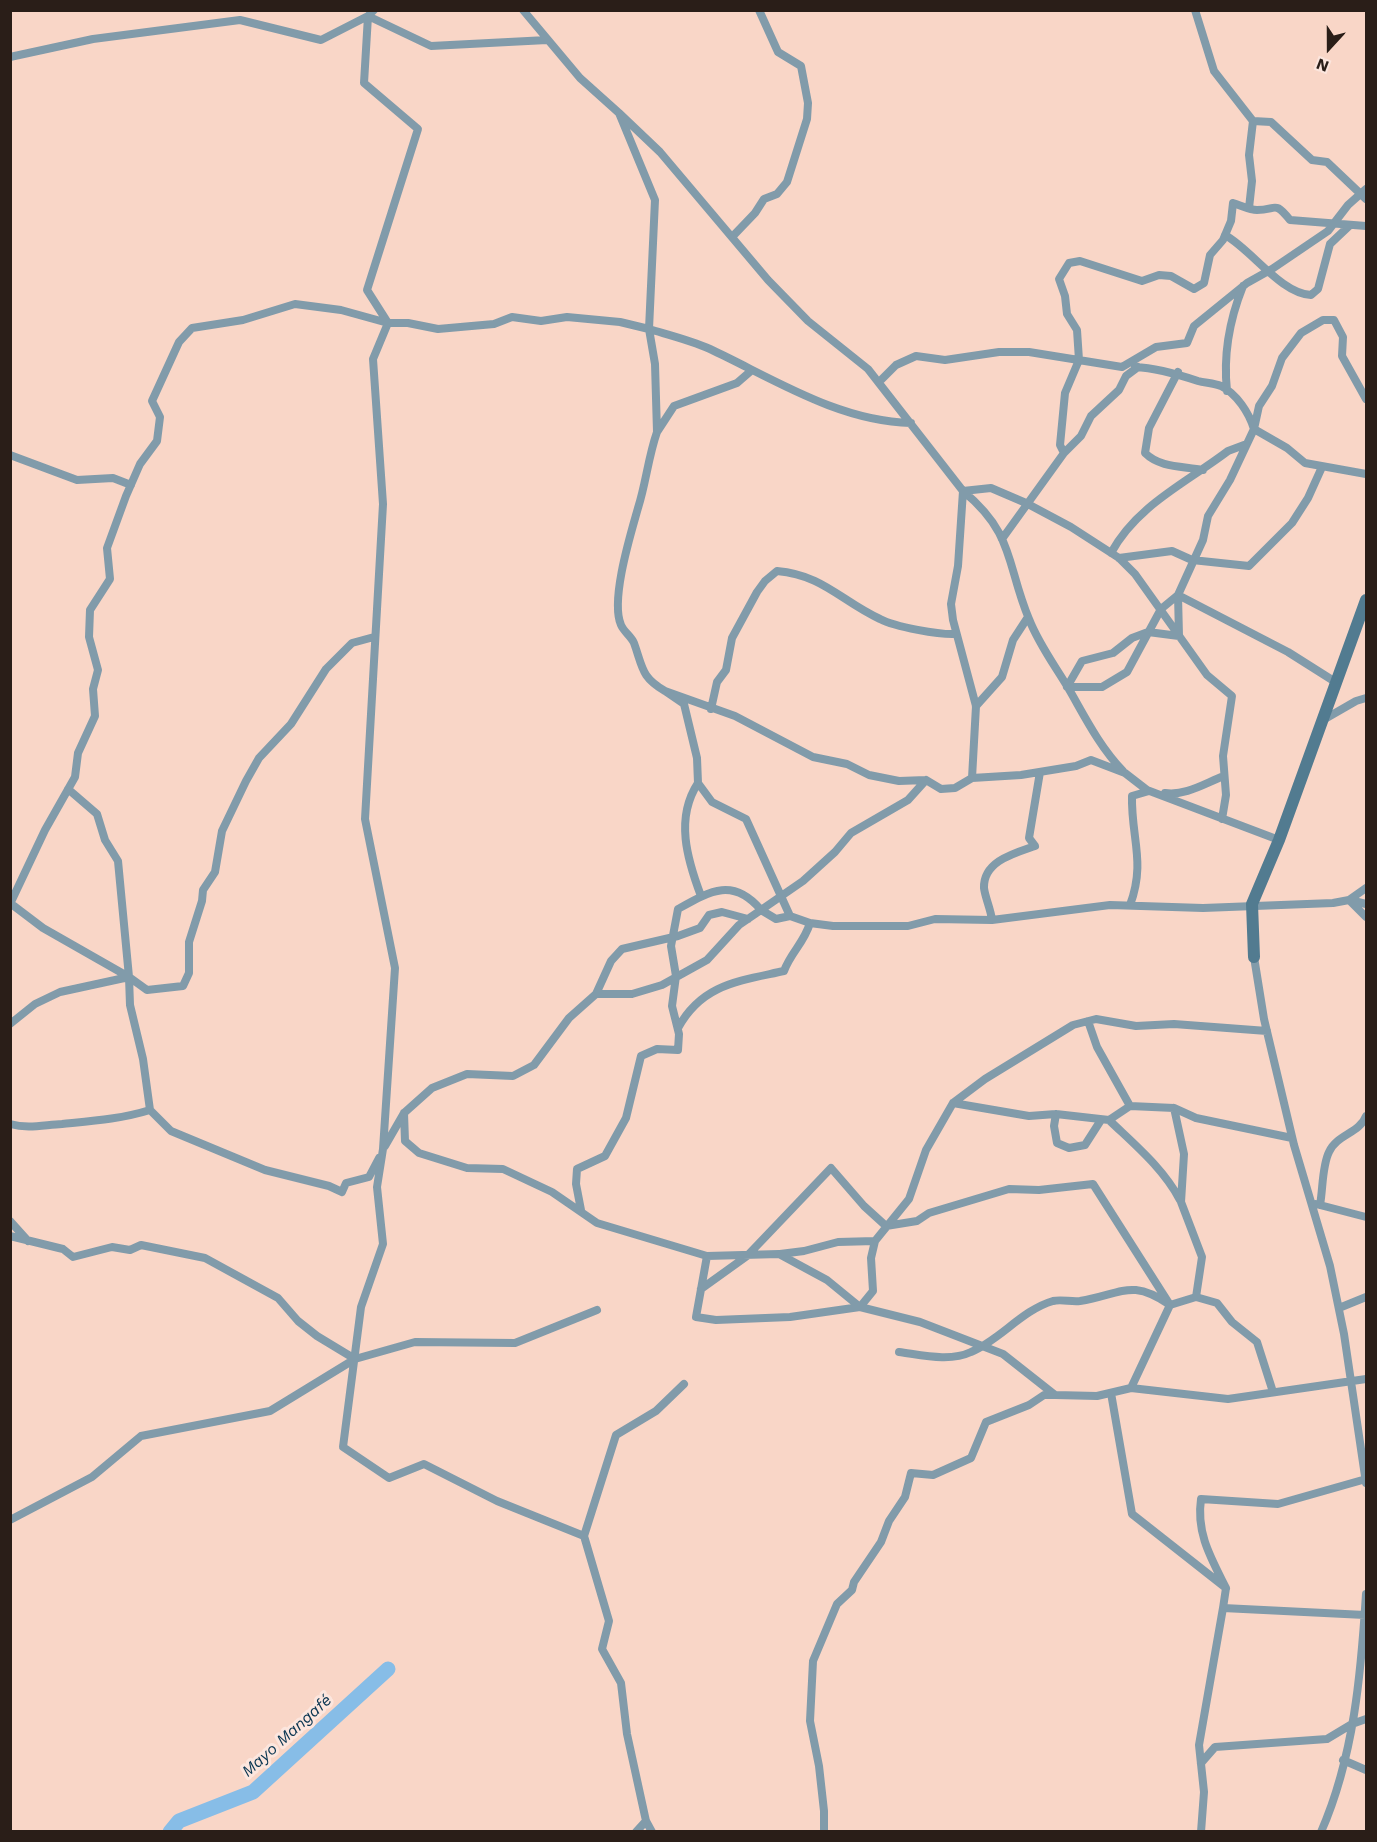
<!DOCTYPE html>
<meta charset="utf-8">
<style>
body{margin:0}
#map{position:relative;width:1377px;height:1842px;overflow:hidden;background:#f9d6c7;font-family:"Work Sans",sans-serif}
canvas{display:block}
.frame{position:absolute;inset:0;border:12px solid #2a1e18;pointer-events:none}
.north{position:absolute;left:1299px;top:18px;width:60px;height:60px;-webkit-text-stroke:4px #fce6de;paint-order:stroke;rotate:201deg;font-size:16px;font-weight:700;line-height:24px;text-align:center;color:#2a1e18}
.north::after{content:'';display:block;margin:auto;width:21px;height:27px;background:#2a1e18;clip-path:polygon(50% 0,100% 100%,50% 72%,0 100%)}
</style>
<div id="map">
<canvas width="1377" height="1842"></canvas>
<div class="frame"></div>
<div class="north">N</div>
</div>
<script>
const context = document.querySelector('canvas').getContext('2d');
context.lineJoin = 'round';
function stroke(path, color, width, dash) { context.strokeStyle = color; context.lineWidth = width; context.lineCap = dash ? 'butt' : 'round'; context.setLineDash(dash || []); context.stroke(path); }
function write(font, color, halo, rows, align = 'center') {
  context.font = font + ' "Work Sans",sans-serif'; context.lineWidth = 6; context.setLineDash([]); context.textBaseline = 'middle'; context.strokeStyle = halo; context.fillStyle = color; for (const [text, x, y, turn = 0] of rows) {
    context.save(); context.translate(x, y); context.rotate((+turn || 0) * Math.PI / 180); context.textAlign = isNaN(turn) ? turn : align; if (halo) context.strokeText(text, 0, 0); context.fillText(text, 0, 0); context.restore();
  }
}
stroke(new Path2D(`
 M170 1832 179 1821 253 1792 388 1669`), '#87bde7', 15);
stroke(new Path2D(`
 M374 10 368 16 364 83 418 129 367 290 388 323 373 359 383 504 365 819 395 968 383 1149 377 1187 383 1244 361 1307 343 1447 389 1478 424 1464 497 1501 584 1536
 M523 10 580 78 619 113 655 200 649 329C669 335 690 340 710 349 774 379 838 421 911 423
 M1195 10 1214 71 1253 121 1271 122 1312 160 1327 162 1366 199
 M10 57 93 39 240 20 321 40 368 16 431 46 547 40
 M619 113 660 152 768 280 808 321 868 369 963 491 958 566 951 604 953 620 976 706 972 778 1021 775 1076 766 1091 760 1125 773 1147 790 1279 840
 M1249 208 1252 181 1249 155 1253 121
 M1225 235C1252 250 1280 293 1311 295L1318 289 1330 244 1349 226
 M733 236 755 213 764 199 777 194 787 182 807 119 808 103 801 66 778 52 759 10
 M1135 367C1157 368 1177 374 1198 381 1205 383 1214 383 1221 386 1237 394 1249 413 1254 429L1287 448 1305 463 1366 474
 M1138 367 1126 376 1119 390 1091 416 1081 436 1064 453 1060 445 1065 393 1079 360 1077 330 1067 314 1065 296 1059 279 1069 263 1080 261 1142 281 1159 275 1171 276 1194 289 1204 283 1210 255 1223 240 1231 221 1233 203C1240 205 1250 210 1257 210 1277 210 1274 200 1290 220L1366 226
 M1178 372 1149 428 1145 453C1160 468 1183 466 1203 470
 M879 382 896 365 916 356 945 360 999 352H1029L1122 367 1156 347 1187 343 1194 326 1247 283 1272 269 1328 231 1348 205 1366 189
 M1227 391C1223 354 1229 321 1243 286
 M657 432C648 458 646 483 638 508 631 533 610 600 621 625 624 632 631 636 634 643 643 668 641 677 665 691
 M10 455 77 480 113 478 131 485
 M1002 539 1064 453
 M1111 553C1137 505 1186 483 1228 451L1244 445
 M1119 558 1172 551 1192 560 1249 566 1292 523 1308 498 1322 467
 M1337 683 1288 652 1178 595 1179 636 1148 632 1132 638 1113 653 1082 661 1067 687H1102L1127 672 1161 609 1178 595 1203 540 1208 516 1230 480 1254 429 1259 406 1272 386 1282 358 1301 333 1323 320H1334L1343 337 1342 356 1366 399
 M976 706 1002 677 1013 640 1028 617
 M711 709 717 682 726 670 732 638 757 592 765 581 777 571C823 575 841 601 880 619 895 627 940 635 956 634
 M1323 720 1356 701 1366 698
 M1123 771C1100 747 1086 719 1070 691 1056 667 1039 645 1029 619 1006 564 1015 534 963 491L991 488 1026 503 1071 527 1119 558 1135 574 1207 675 1232 696 1223 756 1226 795 1222 819
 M698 783C675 818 687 859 701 896
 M68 789 97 814 105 840 118 861 129 977 147 990 183 986 189 973V942L202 901 203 890 215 872 222 831 246 781 259 758 291 724 326 669 352 643 374 637
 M1165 793C1186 796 1205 783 1224 776
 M1349 900 1366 917
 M1350 900 1366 904
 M10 903 43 928 129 977 130 1005 143 1059 150 1110 171 1131 265 1170 329 1186 342 1192 346 1183 369 1177 379 1158
 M10 904 45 830 75 777 78 753 95 716 93 689 98 670 89 637 90 610 110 579 107 548 126 496 140 464 157 441 160 417 152 401 179 342 192 328 243 320 295 304 341 310 388 323H408L438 329 494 324 512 317 541 321 567 317 620 322 649 329 655 364 657 432 674 406 737 383 752 370
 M1130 905C1146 862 1131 838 1132 796L1149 791
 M790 916 746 819 712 802 698 783 697 758 684 704 665 691 735 716 813 757 847 764 869 775 899 781 926 780 941 789 955 788 972 778
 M992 920C991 910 985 897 984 888 983 861 1015 853 1035 846L1029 838 1040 772
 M1254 957 1264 1019 1294 1145 1330 1266 1344 1334 1366 1483
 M596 994 611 961 622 949 678 936 700 928 709 915 722 912 748 919
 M1088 1021 1097 1047 1130 1106
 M10 1024 35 1004 60 992 129 977
 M678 1028C702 984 739 981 784 971 791 952 804 943 810 923
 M953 1103 1029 1116 1056 1114 1109 1120 1130 1106 1174 1108 1184 1154 1181 1202 1202 1257 1196 1297 1217 1303 1232 1322 1257 1342 1273 1392
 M1174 1108 1196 1118 1292 1138
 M404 1113 405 1141 419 1153 467 1168 503 1169 552 1192 597 1223 707 1256 696 1317 716 1320 790 1317 860 1307 920 1322 1003 1354 1055 1395 1097 1396 1131 1388 1228 1399 1366 1379
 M1056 1114 1054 1126 1057 1143 1069 1148 1085 1145 1101 1120
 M1109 1120C1135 1145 1163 1168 1180 1200
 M10 1124C28 1129 43 1125 62 1124 92 1121 121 1119 150 1110
 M385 1146 404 1113 432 1088 467 1074 513 1076 534 1065 569 1018 596 994H632L662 985 707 960 739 925 761 910 776 919 790 916 810 923 833 926H908L935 919 992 920 1110 905 1203 908 1333 903 1349 900 1366 888
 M1316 1204 1366 1217
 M1320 1205C1323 1189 1322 1166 1329 1152 1336 1135 1360 1133 1366 1116
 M581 1210 576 1184 577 1169 605 1156 626 1118 641 1056 657 1049 678 1050 679 1034 672 1006 676 976 671 946 678 909C710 891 733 877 761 910L803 881 835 852 851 833 908 800 926 780
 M10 1221 28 1241
 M10 1236 63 1249 73 1257 112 1247 130 1250 141 1245 205 1258 278 1298 298 1321 317 1336 355 1359
 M780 1254 804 1251 838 1242 875 1241
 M707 1256 779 1254 827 1280 860 1307 873 1291 871 1258 875 1241 909 1199 926 1150 953 1103 985 1079 1073 1025 1096 1019 1136 1026 1174 1024 1267 1031
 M701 1289 747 1256 831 1168 864 1206 886 1226 917 1221 929 1213 1009 1189 1039 1190 1093 1184 1170 1305 1131 1388
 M1339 1308 1366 1297
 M899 1352C922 1355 950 1362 971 1352 1000 1340 1022 1310 1053 1301 1061 1299 1071 1302 1080 1301 1122 1294 1131 1278 1170 1305L1196 1297
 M1111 1393 1132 1514 1226 1588 1223 1608
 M10 1520 92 1477 141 1436 270 1411 355 1359 415 1342 515 1343 597 1310
 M1226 1588C1211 1558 1196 1533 1201 1499L1278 1504 1366 1479
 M1343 1760 1366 1770
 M1201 1763 1215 1747 1327 1739 1352 1724 1366 1719
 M636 1832 646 1821
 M652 1832 646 1821 627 1734 621 1683 602 1649 609 1621 584 1536 616 1435 656 1411 684 1384
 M824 1832V1811L819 1766 810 1721 813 1661 837 1604 852 1590 854 1582 881 1542 889 1521 905 1497 911 1473 933 1475 971 1458 986 1422 1029 1405 1044 1395H1055
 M1201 1832 1204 1792 1199 1745 1223 1608 1365 1615
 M1321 1832C1354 1757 1361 1673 1366 1594`), '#819baa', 8);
stroke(new Path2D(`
 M1254 957 1252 904 1279 840 1366 600`), '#527b90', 12);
write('italic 16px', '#083450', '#fce6de', [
 ["Mayo Mangafé",287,1736,-42]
]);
</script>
